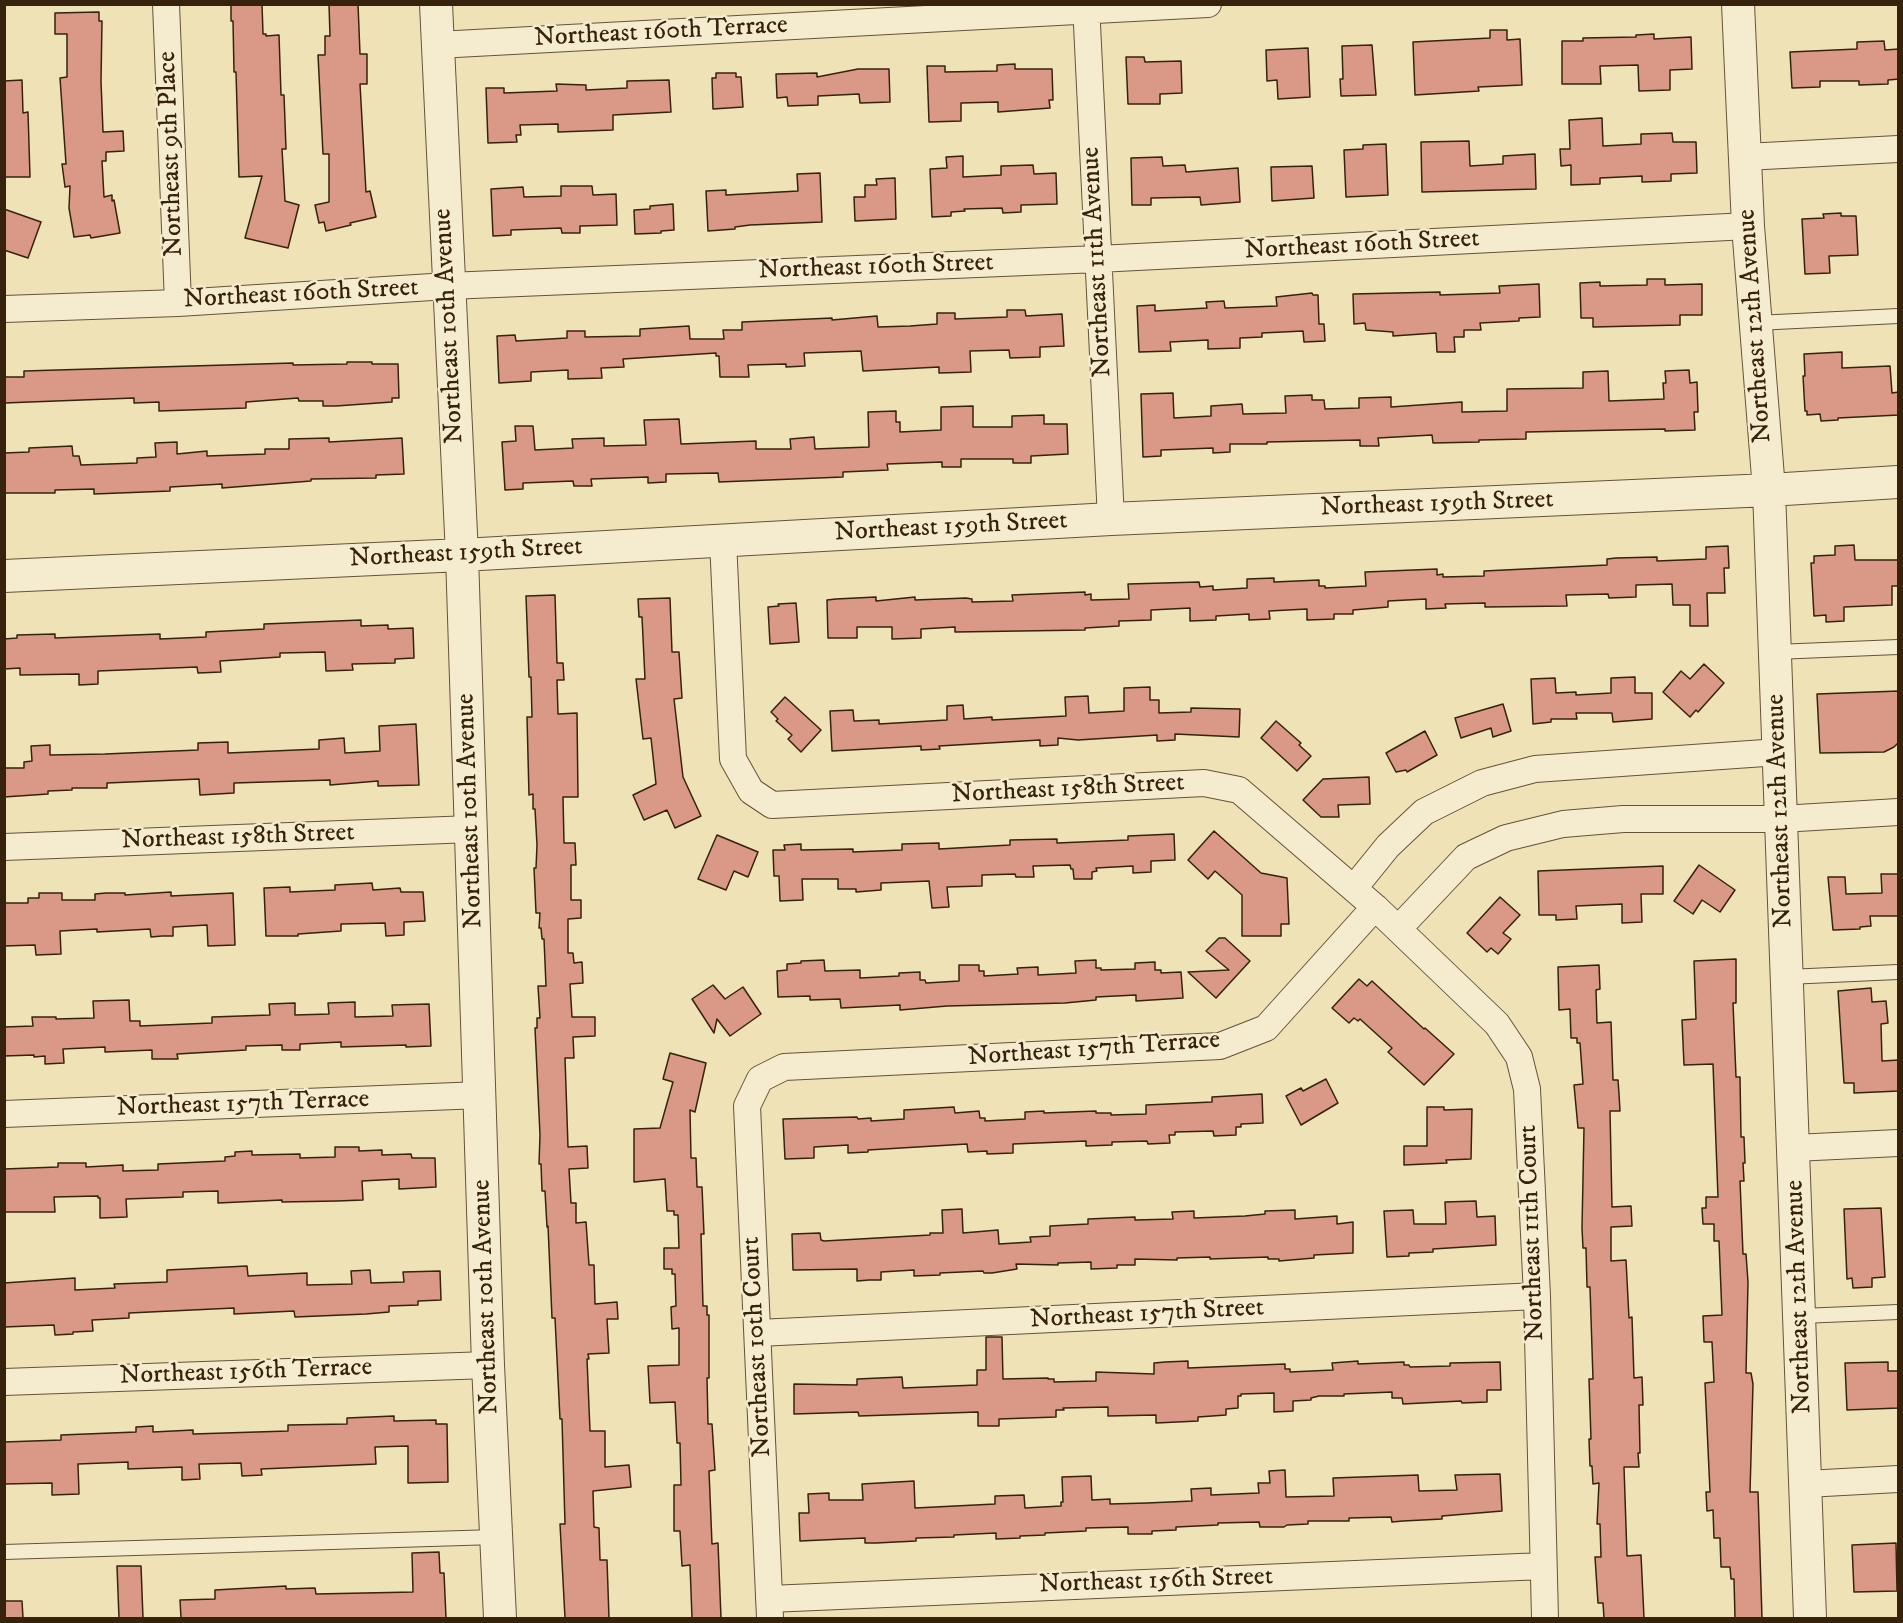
<!DOCTYPE html>
<style>
body{margin:0}
#map{position:relative;width:1903px;height:1623px;overflow:hidden;background:#efe2b7;font-family:"IM FELL DW Pica",serif}
canvas{display:block}
.frame{position:absolute;inset:0;border:6px solid #37220d;pointer-events:none}
</style>
<div id="map">
<canvas width="1903" height="1623"></canvas>
<div class="frame"></div>
</div>
<script>
const context = document.querySelector('canvas').getContext('2d');
context.lineJoin = 'round';
function paint(path, color) { context.fillStyle = color; context.fill(path, 'evenodd'); }
function stroke(path, color, width, dash) { context.strokeStyle = color; context.lineWidth = width; context.lineCap = dash ? 'butt' : 'round'; context.setLineDash(dash || []); context.stroke(path); }
function write(font, color, halo, rows, align = 'center') {
  context.font = font + ' "IM FELL DW Pica",serif'; context.lineWidth = 5; context.setLineDash([]); context.textBaseline = 'middle'; context.strokeStyle = halo; context.fillStyle = color; for (const [text, x, y, turn = 0] of rows) {
    context.save(); context.translate(x, y); context.rotate((+turn || 0) * Math.PI / 180); context.textAlign = isNaN(turn) ? turn : align; if (halo) context.strokeText(text, 0, 0); context.fillText(text, 0, 0); context.restore();
  }
}
const building = new Path2D(`
 M231 4H262L263 34H266V36L279 35 281 95H284L286 149H282L285 201 299 205 288 248 245 238 262 176 239 177 236 72H234L233 21H231Z
 M329 4H358L360 54H367V84H360L366 192 370 191 376 217 350 223 351 225 326 231 324 222 319 223 315 205 329 202V154H323L318 55H325V36H330Z
 M99 12V21H102L101 81 103 132 123 131 124 151 106 152V161H102L104 197 112 195V201L114 200 120 233 91 238 90 235 74 237 69 208 70 186 65 187 62 164H66L60 78 67 77V34H55V13Z
 M1490 30H1507V40L1520 39 1522 85 1478 87 1479 91 1415 95 1413 42 1490 38Z
 M1654 34V39L1691 37 1692 69 1670 70V90L1639 91 1638 65 1600 66 1601 84H1562V41H1583V38L1636 37V35Z
 M1884 41 1885 50 1899 49V79L1888 80V84L1859 85V81H1820V87L1792 88 1790 52 1857 49V42Z
 M1372 45 1376 95 1341 96 1340 79H1343L1342 46Z
 M1308 48 1310 97 1278 99 1277 80 1267 81 1266 50Z
 M1126 57H1144L1145 62 1181 61 1182 93 1160 94V104H1128Z
 M1015 64V69H1052L1053 100H1049L1050 108 998 112V102L961 103V121L929 122 927 66H945V72L997 71V65Z
 M858 69H889L890 102 860 103 859 94 818 96V105L788 106 787 97 777 98 776 74 817 73V77Z
 M716 73H736V77H741L743 107 713 109 712 78H716Z
 M22 80 23 113 28 112 30 177H4V81Z
 M669 80 671 112 613 115V130L558 132V124L520 125 521 135H516L517 142 488 143 486 88H504V93L557 91 556 84 586 85V90L627 88V81Z
 M1602 118 1603 146 1641 144V134L1672 133 1673 142H1696L1697 173 1671 174V181L1642 182V176L1600 178V184L1571 185V165L1561 166 1560 149H1570L1569 120Z
 M1469 141 1470 166 1503 164V156L1535 154 1536 189 1422 192 1421 142Z
 M1386 144 1388 195 1346 197 1344 150 1363 149V145Z
 M963 156V177L1001 175V166L1033 165 1034 174 1056 173 1057 204 1021 205V212L1003 213 1002 208 964 209 965 211 951 212V216L932 217 930 169 947 168 946 157Z
 M1162 157 1163 166 1185 165 1186 172 1238 168 1240 202 1201 205 1200 197 1151 198V205H1132L1131 158Z
 M1312 166 1314 198 1272 201 1271 167Z
 M820 173 822 222 750 225 735 227V229L708 231 706 191 726 190V195L798 191 797 174Z
 M895 178 896 219 855 221 854 197H865V185H877L876 179Z
 M561 186H592L593 195 616 194 617 225 580 226V233H562L561 228 511 230V235L493 236 491 189 523 187 524 197 561 196Z
 M673 204 674 230 661 231V233L635 234 634 210 650 209V206Z
 M4 209 41 222 28 258 4 250Z
 M1841 213V216H1856L1858 255 1829 256 1830 273 1805 274 1802 219 1824 218 1823 214Z
 M1647 279H1665V285L1702 284V315H1680V325L1593 327V318H1581L1580 283 1600 282V286L1647 285Z
 M1539 284 1540 317 1519 318V321L1480 323 1481 330H1464V337H1454L1455 352H1437L1436 333 1393 336V332L1366 330 1365 323 1354 324 1353 294 1440 292V295L1500 293 1499 286Z
 M1312 293 1313 295H1318L1319 324H1324L1325 341 1304 342 1303 331 1262 333V337L1240 338V348L1208 349V340L1170 342 1171 351 1139 352 1137 306 1155 305V311L1207 308 1206 302 1224 301 1225 308 1277 306 1276 297Z
 M1007 310H1025L1026 316 1062 314 1064 346 1040 347V357L1010 358 1009 350 970 351 971 372 939 373V367L863 371 861 351 804 353 805 366 786 367V364L748 365 749 377H720L719 356H716V353L623 359 624 367 601 368 602 378 568 379V370L531 372V381L499 383 497 336 515 335 516 341 567 338V331H585V337L640 336V329L689 326 690 339H724L723 330H742V322L832 318V320L877 316 878 327 910 326 937 324V313H955V319L1007 317Z
 M1842 352V368L1890 366 1892 393 1899 392V415L1838 418V420L1821 421 1820 414 1807 415V411H1805L1803 376H1805L1804 354Z
 M347 362H372V364H398L399 398H392V402L336 406H323V401H299L298 398 246 402V408L159 411V402L134 403V398L4 403V377H24V371L293 363V365L347 364Z
 M1689 370 1690 383 1697 382 1698 412H1694L1695 430 1665 431V429L1526 432V439L1479 440V442L1433 443 1432 435 1378 438 1379 446H1360V440L1267 442V444H1230V452L1213 453V448L1161 450V456L1143 457 1141 394 1173 393 1174 418 1211 416V406L1242 404 1243 414 1286 413 1285 396 1312 395V400H1324L1325 409 1359 408V398L1391 397V407L1462 402V412L1507 411V389L1583 388V372L1608 371 1609 401 1664 399 1663 383H1666L1665 371Z
 M973 406V427H1012V416L1044 415V424H1067L1068 454 1031 456V463H1013V459H961V467H942V462L887 464 888 470 843 472V477L719 482 718 473 666 474V482L648 483V477L591 479 592 486H574L573 481 523 483V489L505 490 502 442 516 441 515 426H533L535 450 573 448 572 439 604 438V446L646 445 644 420 679 419 681 444 756 441V449H791L790 439 814 437 815 449 869 447 868 412 896 411V422H900V432L941 430V407Z
 M329 438V442L402 438 404 474 376 475V478L311 479V481L222 488V484L170 487V491L94 494V489L55 490V493H4V453L29 452V448L72 446 73 456H79L81 465 137 463V458L156 457 155 443 177 442V454L207 451V456L265 454V449H289V439Z
 M1854 545 1855 560H1899V586H1892V605L1844 607V621L1826 622V615L1814 616 1811 563H1814V556L1835 555V546Z
 M1728 546 1729 568H1724L1725 593H1707L1708 626H1690V605H1673L1672 584 1636 585V597L1609 598 1608 594 1566 595 1567 606 1485 607V603L1445 604 1446 608 1426 609V599L1388 601V607L1353 610V614H1334V619L1307 620V609L1269 611 1270 619 1249 620V614L1216 616V620L1190 621V608L1151 610V620L1119 621V626L1085 628V630L955 632V627L921 629V638L892 639V627H857V638H828L827 600 836 599 876 597V601L915 597V600L966 598 972 599V602L1013 601 1012 595 1085 592V595L1091 594V600L1129 599 1128 584 1199 582 1200 587 1213 586V590L1247 588V579L1274 578V582L1319 580V586H1325V588L1366 586 1365 572 1437 569V575L1443 574V577L1484 576V571L1607 565V559L1616 558 1657 557V561L1706 559V547Z
 M555 595 557 663H563L564 680H557L558 714 577 713 578 797H563L564 843H575L576 865H571V900H581V918L568 919V953H573L574 963 582 962 583 983 570 984 572 1017H595V1036L573 1037 574 1058H565L568 1147 587 1146 588 1168 569 1169 571 1203H576V1223L586 1222 589 1265H594L595 1304 617 1302 618 1319H607L609 1353 588 1354 589 1359H587L590 1431H605V1467L629 1465 631 1487 593 1491 594 1527 599 1528 600 1560H607L609 1618H565L560 1524H565L562 1419H560L555 1318H552L548 1226 547 1227 545 1191H542L541 1164H539L540 1135 535 1028H537V1018H540L538 986H546L544 939H542L541 928H539L540 913H536L534 868H536L537 845 535 809H533V794L529 795 527 717H532L531 677H529L526 596Z
 M670 598 672 652H679L682 698 674 699 683 777 701 816 675 828 667 810 644 820 633 795 656 784 651 738 643 739 636 679H645L642 617H639L638 599Z
 M796 603 799 642 770 644 768 607 779 606 778 604Z
 M361 620V626L388 625V629L413 628 414 658 395 659V663L352 664 353 670 326 671 325 652 280 653V657L220 661 221 672 198 673 197 667 98 671V684L79 685V674L20 675V668L4 669V639L17 638V635L55 634V638L160 634V639L206 637V632L264 629V624Z
 M1704 664 1724 683 1698 712 1696 710 1690 717 1663 692 1681 671 1690 679Z
 M1635 677V693H1652V719L1613 722 1612 713H1576L1577 719H1551V722L1533 724 1531 679 1555 678 1556 693 1576 692V695L1611 693V678Z
 M1150 687V700H1159V713L1191 712V708L1240 709 1239 737 1175 734V740L1157 741V735L1078 740 1058 738V745L1040 746V740L939 746 940 749 921 750V746L832 751 830 711 853 710 854 721 879 720V724L947 720V706L963 705 964 719 992 717V720L1066 716 1065 697 1088 696 1089 713 1124 711V688Z
 M1899 691V742L1894 747 1884 752 1820 753 1817 694Z
 M785 697 821 730 801 752 788 739 792 735 776 721 778 719 771 712Z
 M1503 704 1511 731 1493 737 1491 728 1461 738 1455 718Z
 M1276 721 1301 743 1299 745 1311 756 1297 771 1261 738Z
 M416 724 419 785 378 786V781L330 785V780L234 783V793L200 795 199 779 107 783V788H72V790L48 791V794L4 797V768H24V762L32 761 31 746 50 745V755L105 754 198 750V743L228 742V753L319 749V740L344 738 345 753 380 751 379 726Z
 M1425 731 1437 755 1407 772 1406 770 1396 772 1386 753Z
 M1369 777 1370 804 1338 805 1339 817H1321L1303 800 1323 779Z
 M1214 831 1261 873 1287 878 1289 924H1281V936H1242V895L1215 871 1208 879 1188 860Z
 M1174 834 1175 860 1151 861V872L1133 873V866L1096 868 1097 871 1092 872V879H1074L1073 869H1071L1070 865 1033 866 1034 877H1016L1015 874 982 875V886L947 887 949 907 932 908 929 881 881 883V890L856 892V889H838V879H802L803 900 780 901 779 876H774L773 850H785L784 845 801 844V850L853 849V852L902 850V844L939 843V849L1010 845V840L1057 839V843L1128 840V836Z
 M717 835 758 852 748 877 734 871 726 890 698 879Z
 M1699 865 1735 890 1720 912 1702 900 1693 914 1674 901Z
 M1663 866V894H1641L1642 922 1622 923V904L1576 906 1577 919 1556 920V915H1539L1538 871Z
 M1881 874H1899V916H1870L1871 926 1860 927V929L1833 930 1828 877H1845L1846 894 1882 893Z
 M372 883 373 890 400 888 401 892H423L425 921 404 922V935L386 936 385 923 341 924V931L298 934V936H266L264 888 290 887V892L335 890V885Z
 M171 892V896L233 893 235 945 208 946 207 925 173 927V936H162L151 937 150 929 97 932V929L60 931 61 954 36 955 35 945 4 946V903H28V898H39V893H62V900H95V894L106 893H125V895Z
 M1500 897 1520 915 1503 933 1511 939 1498 954 1491 948 1487 952 1467 933Z
 M1219 938H1225L1250 961 1216 998 1188 972 1229 970 1206 951Z
 M1736 959V1003H1733L1736 1077H1740L1741 1137H1744L1745 1163H1743L1744 1181H1740L1743 1254H1746L1748 1282 1746 1373H1751L1753 1384 1750 1492H1758L1762 1618H1735L1734 1579H1731L1730 1567H1721L1720 1538H1714L1713 1510 1707 1511 1706 1492H1710L1705 1383 1714 1382 1712 1342H1704L1703 1316 1722 1315 1719 1241H1714V1224H1703L1702 1208H1706V1197H1718L1713 1064 1684 1065 1682 1020 1696 1019 1694 961Z
 M824 960 825 971 860 970V978L899 976V973L920 972V980H925L926 983 959 981V965H979V971H984V976L1018 974 1017 968 1038 967V975L1076 973 1075 961 1096 960V968H1101V970L1135 969V963L1155 962V970H1161V973L1181 972 1183 998 1136 1001V995L1096 997V1000L1065 1003 947 1006 900 1010V1005L841 1008 840 999 810 1000V996L778 997 777 971 787 970V964L801 963V961Z
 M1599 965 1600 989 1596 990 1597 1023 1611 1022 1613 1080H1618L1619 1094 1620 1111H1610L1612 1207 1631 1206 1632 1226 1611 1227V1261L1626 1260 1629 1318 1632 1317 1634 1378 1642 1377 1643 1405H1639L1640 1453H1638L1639 1467H1624L1627 1556 1641 1555 1644 1618H1604L1603 1603H1598L1595 1557H1601L1600 1524H1597L1599 1483 1593 1484 1592 1466H1590L1589 1439H1591L1589 1379H1593L1590 1287H1587L1586 1248H1583L1582 1228 1584 1128H1578L1574 1085 1583 1084 1580 1043H1577V1038H1571L1570 1009 1559 1010 1558 967Z
 M1359 979 1367 986 1372 981 1424 1029 1425 1028 1454 1054 1424 1085 1388 1052 1392 1048 1360 1019 1358 1021 1354 1018 1349 1023 1332 1008Z
 M713 985 725 999 743 987 761 1014 730 1036 717 1019 714 1033 692 999Z
 M1871 988 1872 1002 1886 1001 1888 1023 1881 1024 1882 1061 1899 1060V1091L1854 1093V1083H1844L1838 991Z
 M129 1000 130 1021H140V1026L212 1023V1017L270 1015 269 1004 295 1003V1015L329 1014 328 1003 355 1002V1017L393 1016 392 1005 429 1004 431 1046 406 1047V1045L341 1047V1042L300 1044V1050H282V1045L246 1046V1050L177 1054 178 1059H152V1050L105 1052V1047L63 1049 64 1063 45 1064V1056L34 1057V1055L4 1056V1027L33 1026 32 1017H56V1019L94 1018 93 1001Z
 M670 1053 706 1063 695 1112 690 1110 691 1158H696L697 1187H702L704 1234H701L703 1306H707V1315H709V1378H707L708 1424H712L715 1470 709 1471 712 1544 718 1543 721 1618H692L690 1565 682 1566 680 1531H674V1485H681L680 1443H677L675 1402 650 1403 648 1366 679 1365V1328L672 1329 671 1307 676 1306 675 1274H672V1269H664V1248H679L678 1215H674V1211H667L665 1179 634 1182V1129L660 1128 673 1082 663 1079Z
 M1326 1079 1338 1103 1301 1125 1286 1096 1301 1088 1303 1091Z
 M1262 1094 1263 1123 1241 1124V1127H1236V1135L1214 1136 1213 1131 1175 1132V1135H1169L1170 1143 1148 1144 1147 1141 1112 1142V1145L1086 1146V1141L1013 1144V1153L987 1154V1151L968 1152 967 1144 868 1150V1152L848 1153V1145L814 1147V1158L785 1159 783 1119 857 1117 858 1119 871 1118V1121L904 1119V1110L954 1107 955 1113 979 1111 980 1118H985V1121L1025 1119V1112L1044 1111V1113L1096 1111V1113H1111V1115L1146 1114V1105L1212 1102V1097Z
 M1427 1107H1444V1110L1472 1109 1471 1159 1446 1160 1447 1163 1404 1165V1146H1427Z
 M335 1147H359V1151L382 1150V1155L411 1154 412 1158H435L436 1187 399 1189V1179L362 1181 363 1200 337 1201 282 1202V1200L218 1203V1191L183 1192V1197L126 1199 127 1217 100 1218V1198H98V1196L54 1197 55 1212H4V1169L58 1167V1163H86V1167L123 1165V1171L158 1170V1164L225 1161V1157L235 1156V1152L252 1151V1155L300 1154V1158L335 1157Z
 M1476 1201 1477 1217 1495 1216 1496 1245 1433 1249V1252L1409 1253V1256L1387 1257 1384 1211 1413 1210 1414 1224H1446L1445 1202Z
 M1881 1208 1885 1277 1872 1278V1287L1853 1288 1852 1278 1847 1279 1844 1209Z
 M962 1209 963 1233 998 1230 999 1244 1031 1242 1030 1237 1050 1236V1226L1088 1224V1219L1135 1217V1220L1173 1219 1172 1212 1194 1211V1218L1245 1216 1265 1214V1211L1295 1210V1219L1337 1216V1224L1353 1222V1253L1314 1255V1258L1279 1261V1259H1268V1257L1210 1259V1257L1177 1258V1260L1135 1259V1265H1117V1268L1091 1269V1262L1058 1263V1265L1016 1264 1017 1269 992 1273H984L983 1271 940 1273V1275L914 1276V1270L881 1272V1280H869L857 1281V1269L793 1270 792 1234 820 1233 821 1240 824 1241 930 1235V1233H943L942 1210Z
 M247 1266 248 1276 307 1273V1285L352 1284 351 1271 370 1270 371 1283 404 1282 403 1272 440 1271 441 1300 418 1301V1305L389 1306V1312L366 1314 295 1317 294 1311 234 1314V1308L129 1313V1318L92 1320 93 1331 73 1332V1334L55 1335 54 1325 4 1327V1283L75 1278V1290L115 1288 114 1284 167 1282V1270Z
 M986 1337H1002L1003 1379 1048 1378V1379H1054V1382L1096 1381V1372L1154 1374V1363L1165 1362 1188 1361V1368L1285 1364V1369H1290V1372L1333 1370 1332 1363 1358 1361V1364L1404 1362V1365H1409L1410 1367 1450 1366V1363L1500 1362 1501 1390H1487V1402L1462 1403 1461 1401 1403 1404 1402 1398H1392V1392L1344 1394V1396H1319L1311 1398V1400L1293 1401V1411L1274 1412V1393L1241 1394V1396H1238V1408L1226 1409V1415L1198 1417V1421L1156 1423V1415L1108 1416V1407L1063 1408 1064 1410H1056V1417L999 1419V1426H978V1412L859 1416 858 1412 794 1414V1384L857 1385V1379L902 1377 903 1388 977 1385V1370H986Z
 M1888 1362V1371H1899V1408L1847 1410 1845 1363Z
 M394 1416V1421L436 1420V1424H447L448 1482 408 1483V1446L375 1447 376 1464 261 1469 262 1475 242 1476 241 1463 199 1464 200 1479 182 1480V1467L128 1469V1462L78 1464 79 1494 52 1495V1483L4 1484V1442L61 1440V1435L136 1432V1427L153 1426V1432L193 1430V1434L288 1431V1425L347 1424V1418Z
 M1285 1470 1286 1497 1334 1496 1333 1478 1418 1475 1419 1491 1457 1490 1455 1475 1500 1474 1502 1511 1442 1516V1519L1403 1521 1392 1522 1391 1517 1349 1518V1521H1308V1524L1287 1525 1284 1527H1260L1259 1522 1218 1523V1525L1176 1527V1530L1152 1531V1534H1128V1527L1086 1528V1531L1045 1533V1535L1020 1536V1538L996 1539V1533L954 1535V1537L916 1538V1541L876 1543H865V1538L800 1541 799 1513H809L808 1494 829 1493V1500H863L862 1484 914 1481 915 1508 995 1504V1496L1024 1495 1025 1508 1061 1506V1502H1063L1062 1477 1091 1476 1092 1500 1110 1499V1504L1147 1503 1192 1501 1191 1489 1211 1488V1495L1259 1493 1258 1483H1270L1269 1471Z
 M1896 1543 1897 1591 1854 1592 1852 1545Z
 M439 1552 440 1573H444L446 1618H181L180 1600 215 1599V1590L286 1586V1589L315 1588 316 1594 413 1592 412 1553Z
 M117 1566H141L143 1618H119Z
 M4 1601H22L23 1618H4Z`);
paint(building, '#da9986');
stroke(building, '#37220d', 1.5);
const service = new Path2D(`
 M1756 323 1898 316
 M1775 652 1898 647
 M1787 977 1898 972
 M1801 1316 1898 1312
 M4 1552 496 1537`);
const minor = new Path2D(`
 M166 4 178 303
 M1086 4 1111 519
 M437 45 1208 4
 M1745 157 1898 149
 M4 309 178 303 448 286 1098 259 1748 226
 M723 540 733 759 751 791 772 805 1204 783 1239 790 1375 907 1497 1024 1519 1057 1527 1089 1537 1296 1545 1618
 M4 847 472 829
 M1354 888 1388 846 1424 812 1482 783 1535 769 1779 752
 M1398 929 1466 857 1506 838 1563 824 1623 819H1781L1898 812
 M4 1114 481 1095
 M1794 1148 1898 1143
 M758 1333 1537 1296
 M4 1382 488 1365
 M1806 1484 1898 1479
 M769 1599 1543 1566
 M770 1618 747 1106 760 1079 784 1067 1220 1046 1266 1028 1375 907`);
const tertiary = new Path2D(`
 M436 4 462 555 488 1365 500 1618
 M1738 4 1748 226 1769 490 1810 1618
 M4 576 462 555 1111 519 1769 490 1898 482`);
stroke(service, '#655238', 16);
stroke(minor, '#655238', 28);
stroke(tertiary, '#655238', 34);
stroke(service, '#f5ecd0', 14);
stroke(minor, '#f5ecd0', 26);
stroke(tertiary, '#f5ecd0', 32);
write('26px', '#37220d', '#f5ecd0', [
 ["Northeast 160th Terrace",661,33,-3],
 ["Northeast 9th Place",172,154,-92],
 ["Northeast 160th Street",1362,246,-3],
 ["Northeast 11th Avenue",1098,262,-93],
 ["Northeast 160th Street",876,268,-2],
 ["Northeast 160th Street",301,295,-3],
 ["Northeast 10th Avenue",450,326,-93],
 ["Northeast 12th Avenue",1756,326,-94],
 ["Northeast 159th Street",1437,505,-2],
 ["Northeast 159th Street",951,528,-3],
 ["Northeast 159th Street",466,554,-3],
 ["Northeast 158th Street",1068,790,-3],
 ["Northeast 10th Avenue",471,811,-92],
 ["Northeast 12th Avenue",1781,811,-92],
 ["Northeast 158th Street",238,838,-2],
 ["Northeast 157th Terrace",1094,1050,-4],
 ["Northeast 157th Terrace",243,1105,-2],
 ["Northeast 11th Court",1533,1233,-92],
 ["Northeast 10th Avenue",487,1297,-92],
 ["Northeast 12th Avenue",1800,1297,-92],
 ["Northeast 157th Street",1147,1315,-3],
 ["Northeast 10th Court",758,1347,-93],
 ["Northeast 156th Terrace",246,1373,-2],
 ["Northeast 156th Street",1156,1582,-2]
]);
</script>
